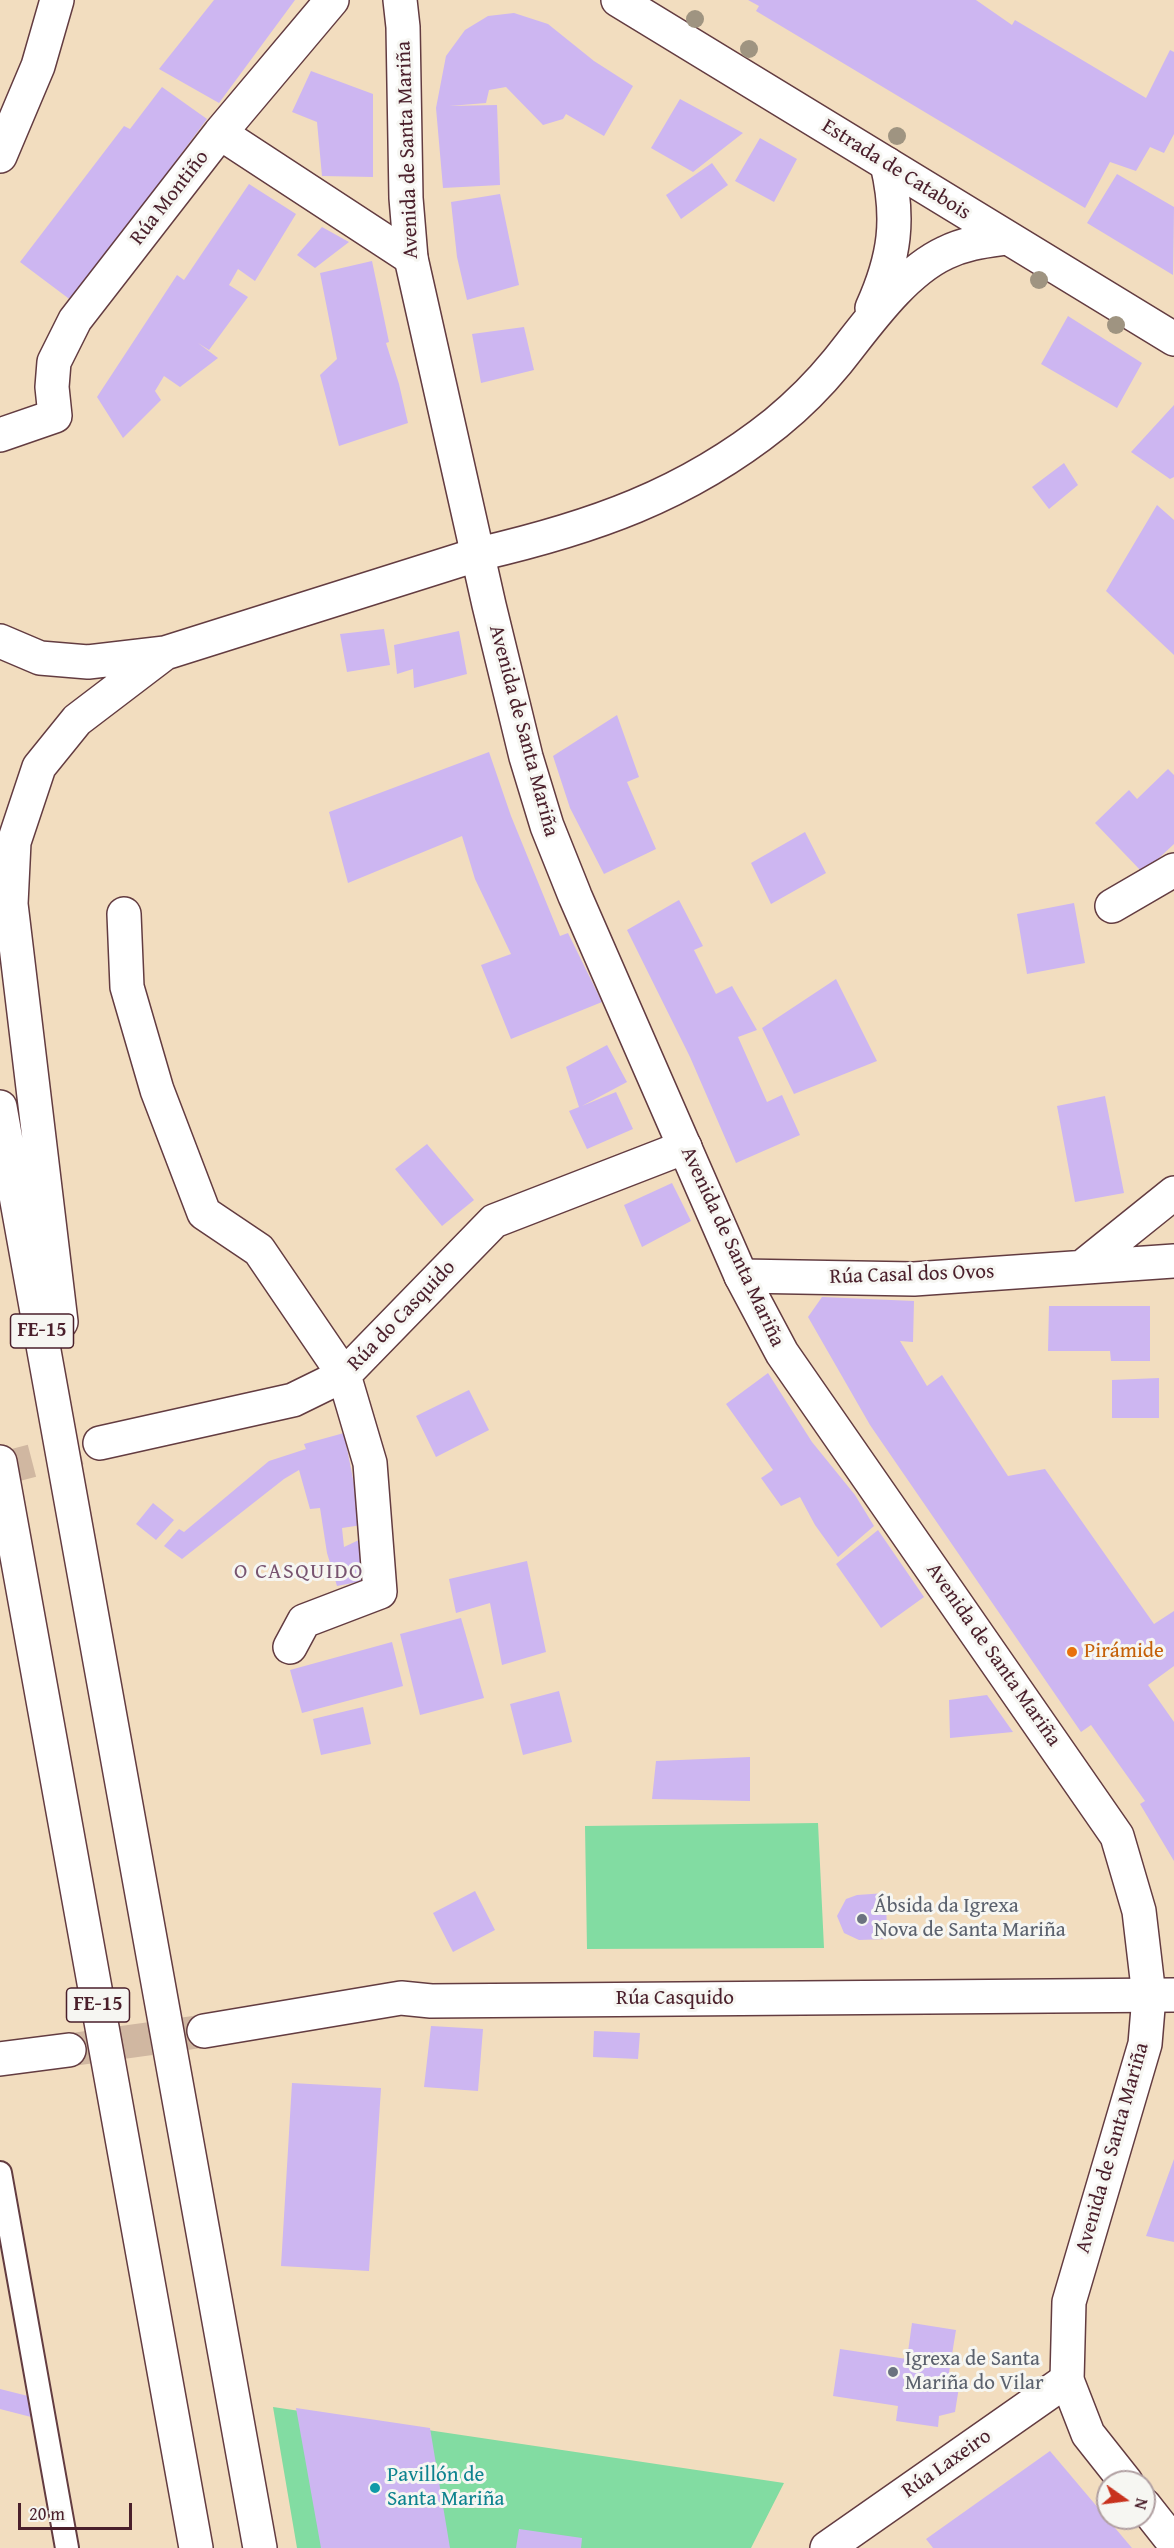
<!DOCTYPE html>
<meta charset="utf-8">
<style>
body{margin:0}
#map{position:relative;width:1174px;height:2548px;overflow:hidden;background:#f2ddbf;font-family:"Gentium Book Plus",serif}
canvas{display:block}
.north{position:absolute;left:1096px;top:2470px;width:60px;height:60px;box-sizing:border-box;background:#f6f6f2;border:2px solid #b1a0a2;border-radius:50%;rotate:104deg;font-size:16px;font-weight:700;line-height:24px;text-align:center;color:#4a1f2b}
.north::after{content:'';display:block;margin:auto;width:21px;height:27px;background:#c8321e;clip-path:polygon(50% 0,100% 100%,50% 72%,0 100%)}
.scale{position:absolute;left:18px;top:2503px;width:114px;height:27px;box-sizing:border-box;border:3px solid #4a1f2b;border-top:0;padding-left:8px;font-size:18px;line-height:21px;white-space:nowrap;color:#4a1f2b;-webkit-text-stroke:4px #f6f6f2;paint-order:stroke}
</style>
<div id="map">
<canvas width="1174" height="2548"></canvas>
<div class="north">N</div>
<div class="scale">20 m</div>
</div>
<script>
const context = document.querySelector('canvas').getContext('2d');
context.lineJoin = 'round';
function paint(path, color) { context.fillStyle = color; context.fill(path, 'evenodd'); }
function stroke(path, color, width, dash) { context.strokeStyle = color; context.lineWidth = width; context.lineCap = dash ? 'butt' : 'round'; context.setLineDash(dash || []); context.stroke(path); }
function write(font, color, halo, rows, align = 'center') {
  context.font = font + ' "Gentium Book Plus",serif'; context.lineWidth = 6; context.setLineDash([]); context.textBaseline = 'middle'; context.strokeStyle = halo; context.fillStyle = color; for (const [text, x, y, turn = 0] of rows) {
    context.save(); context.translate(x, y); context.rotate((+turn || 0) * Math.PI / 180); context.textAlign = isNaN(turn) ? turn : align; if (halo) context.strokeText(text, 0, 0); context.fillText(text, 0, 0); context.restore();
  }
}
paint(new Path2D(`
 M818 1823 824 1948 587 1949 585 1826Z
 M273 2407 784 2483 751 2548H297Z`), '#82dca2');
paint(new Path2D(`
 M214 0H295L219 103 159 69Z
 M748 0H976L1012 25 1015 20 1146 98 1170 50 1174 52V134L1164 153 1150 147 1136 171 1110 162 1085 208 756 11 759 6Z
 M514 13 548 24 594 61 633 86 604 136 566 114 563 119 543 125 506 87 489 90 486 103 449 106 497 105 500 185 443 188 436 108 446 56 465 30 488 16Z
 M311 71 373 94V177L322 176 317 122 292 112Z
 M162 87 207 119 72 301 20 262 124 126 130 129Z
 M680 99 743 133 693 172 651 148Z
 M760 138 797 159 774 202 735 181Z
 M712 163 728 185 681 219 666 195Z
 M1117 174 1174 207 1173 275 1087 223Z
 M249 184 296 214 255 281 238 269 229 285 248 297 209 350 198 343 218 358 180 387 164 376 155 391 161 400 123 438 97 397 177 275 184 280Z
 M500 194 519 285 467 300 457 257 451 202Z
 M322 227 349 242 315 268 297 255Z
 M372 261 389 342 386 343 399 384 408 423 339 446 320 375 337 359 320 273Z
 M1068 316 1142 363 1117 408 1041 364Z
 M524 327 534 370 481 383 472 334Z
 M1174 405V477L1170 479 1131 452Z
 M1064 463 1078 485 1049 509 1032 487Z
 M1157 505 1174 520V655L1106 591Z
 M384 629 390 665 347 672 340 634Z
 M459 631 467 674 414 688 413 669 397 674 394 645Z
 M617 715 639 777 627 782 656 849 604 874 570 808 553 756Z
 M489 752 511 816 560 936 568 933 602 1002 511 1039 481 965 511 954 475 879 462 836 348 883 329 812Z
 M1168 769 1174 775V844L1143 873 1095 823 1129 790 1137 799Z
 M805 832 826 873 771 904 751 863Z
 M679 900 703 946 694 950 716 994 732 986 757 1030 738 1037 767 1102 782 1095 800 1135 736 1163 690 1057 627 930Z
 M1074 903 1085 963 1027 974 1017 914Z
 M836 979 877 1061 794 1094 762 1028Z
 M607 1045 627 1082 582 1106 616 1092 633 1129 587 1149 569 1111 579 1107 566 1067Z
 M1105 1096 1124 1193 1075 1202 1057 1106Z
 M427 1144 474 1200 442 1226 395 1169Z
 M672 1183 691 1221 642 1247 624 1205Z
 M822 1297 914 1301 913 1342 900 1341 927 1386 942 1375 1008 1476 1045 1469 1154 1624 1174 1611V1666L1148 1685 1174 1722V1861L1140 1804 1145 1801 1091 1725 1081 1732 870 1425 808 1317Z
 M1049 1306H1150V1361H1111L1110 1351H1048Z
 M768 1373 812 1442 855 1495 874 1526 838 1557 815 1525 800 1497 781 1506 761 1478 773 1470 726 1404Z
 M1159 1378V1418H1112V1380Z
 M469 1390 489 1430 436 1457 416 1416Z
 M344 1433 362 1525 342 1528 344 1547 361 1539 363 1581 337 1586 327 1553 320 1508 310 1509 299 1470 284 1479 182 1559 164 1546 179 1529 184 1532 269 1461 306 1449 304 1444Z
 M153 1503 174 1520 156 1540 136 1524Z
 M878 1530 924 1597 881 1628 836 1564Z
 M527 1561 546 1652 502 1665 490 1603 456 1613 449 1579Z
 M461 1618 484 1698 420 1715 400 1634Z
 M392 1642 403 1686 302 1713 290 1670Z
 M559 1691 572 1742 523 1755 510 1704Z
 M987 1695 1013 1732 950 1738 949 1700Z
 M363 1707 371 1744 321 1755 313 1719Z
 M750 1757V1801L652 1799 656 1761Z
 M475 1891 495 1930 453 1952 433 1913Z
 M886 1893 887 1939 859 1940 844 1933 837 1916 846 1899 857 1895Z
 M431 2026 483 2029 478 2091 424 2087Z
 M594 2031 640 2033 638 2059 593 2057Z
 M292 2083 381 2088 369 2271 281 2266Z
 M1174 2159V2242L1146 2236Z
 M912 2323 956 2330 947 2385 959 2387 955 2412 939 2416 938 2427 896 2421 898 2406 833 2396 840 2349 907 2359Z
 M0 2389 32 2397 35 2418 0 2409Z
 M296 2408 430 2428 450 2548H321Z
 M1050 2451 1132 2548H933L926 2539Z
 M519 2529 582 2538 581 2548H516Z`), '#cdb6f1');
stroke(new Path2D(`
 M0 1469 100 1443
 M69 2050 204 2031`), '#d0b7a1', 33, [33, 16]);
const lane = new Path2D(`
 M0 2173 67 2548`);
const street = new Path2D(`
 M220 133 411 258
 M872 308C895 257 900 219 887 164
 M0 435 55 416 52 387 54 362 75 320 220 133 332 0
 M479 554C591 528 685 496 776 423 798 405 819 384 837 362 866 326 902 273 945 253 965 243 984 241 1006 238
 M1112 906 1174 870
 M124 914 127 987 157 1090 204 1213 259 1250 344 1375 370 1463 380 1592 304 1621 290 1647
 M1082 1267 1174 1193
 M741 1276 914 1279 1174 1261
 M100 1443 293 1400 344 1375 494 1221 685 1147
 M204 2031 401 1998 431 2001 1174 1995
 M0 2059 69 2050
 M827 2548 1067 2380`);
const secondary = new Path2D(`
 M400 0 403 27 406 198 411 258 489 605 526 757 547 826 575 896 741 1276 782 1353 1117 1836 1139 1911 1149 1996 1145 2044 1069 2302 1067 2380 1088 2434 1126 2482
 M618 0 1174 339
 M1144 2505 1174 2543`);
const highway = new Path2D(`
 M0 156 38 66 57 0
 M0 641 40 658 88 662 165 653 479 554
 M0 1107 260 2548
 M61 1322 11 904 14 842 39 767 77 720 165 653
 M0 1462 196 2548`);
stroke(lane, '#633c41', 26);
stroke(street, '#633c41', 36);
stroke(secondary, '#633c41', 36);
stroke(highway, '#633c41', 36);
stroke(lane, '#fff', 22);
stroke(street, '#fff', 33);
stroke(secondary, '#fff', 33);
stroke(highway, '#fff', 33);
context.fillStyle = '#9f9481';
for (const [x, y] of [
 [695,19],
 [749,49],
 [897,136],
 [1039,280],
 [1116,325]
]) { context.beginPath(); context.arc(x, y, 9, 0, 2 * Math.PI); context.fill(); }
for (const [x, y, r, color] of [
 [1072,1652,6,"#e8710a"],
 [862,1919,6,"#6b7280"],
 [893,2372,6,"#6b7280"],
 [375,2488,6,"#0f9aa8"]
]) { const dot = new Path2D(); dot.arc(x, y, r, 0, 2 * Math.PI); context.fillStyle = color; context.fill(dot); stroke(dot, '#f6f6f2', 2); }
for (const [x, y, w] of [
 [42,1331,63],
 [98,2005,63]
]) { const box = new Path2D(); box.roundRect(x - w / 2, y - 17, w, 34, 4.5); context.fillStyle = '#f6f6f2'; context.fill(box); stroke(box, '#4a1f2b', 1.5); }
write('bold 20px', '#4a1f2b', null, [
 ["FE-15",42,1331],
 ["FE-15",98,2005]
]);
write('21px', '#4a1f2b', '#f6f6f2', [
 ["Avenida de Santa Mariña",408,150,-92],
 ["Estrada de Catabois",896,170,32],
 ["Rúa Montiño",170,198,-52],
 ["Avenida de Santa Mariña",523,731,75],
 ["Avenida de Santa Mariña",732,1247,65],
 ["Rúa Casal dos Ovos",912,1275,-2],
 ["Rúa do Casquido",402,1316,-46],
 ["Avenida de Santa Mariña",993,1655,55],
 ["Rúa Casquido",675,1999],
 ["Avenida de Santa Mariña",1113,2148,-74],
 ["Rúa Laxeiro",947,2464,-35]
]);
write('21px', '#c56008', '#f6f6f2', [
 ["Pirámide",1084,1652]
], 'left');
write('21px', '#5b616d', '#f6f6f2', [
 ["Ábsida da Igrexa",874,1907],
 ["Nova de Santa Mariña",874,1931],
 ["Igrexa de Santa",905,2360],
 ["Mariña do Vilar",905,2384]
], 'left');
write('21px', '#0d838f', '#f6f6f2', [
 ["Pavillón de",387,2476],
 ["Santa Mariña",387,2500]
], 'left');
context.letterSpacing = '1.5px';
write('22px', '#785470', '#f6f6f2', [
 ["O CASQUIDO",299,1572]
]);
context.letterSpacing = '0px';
</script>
